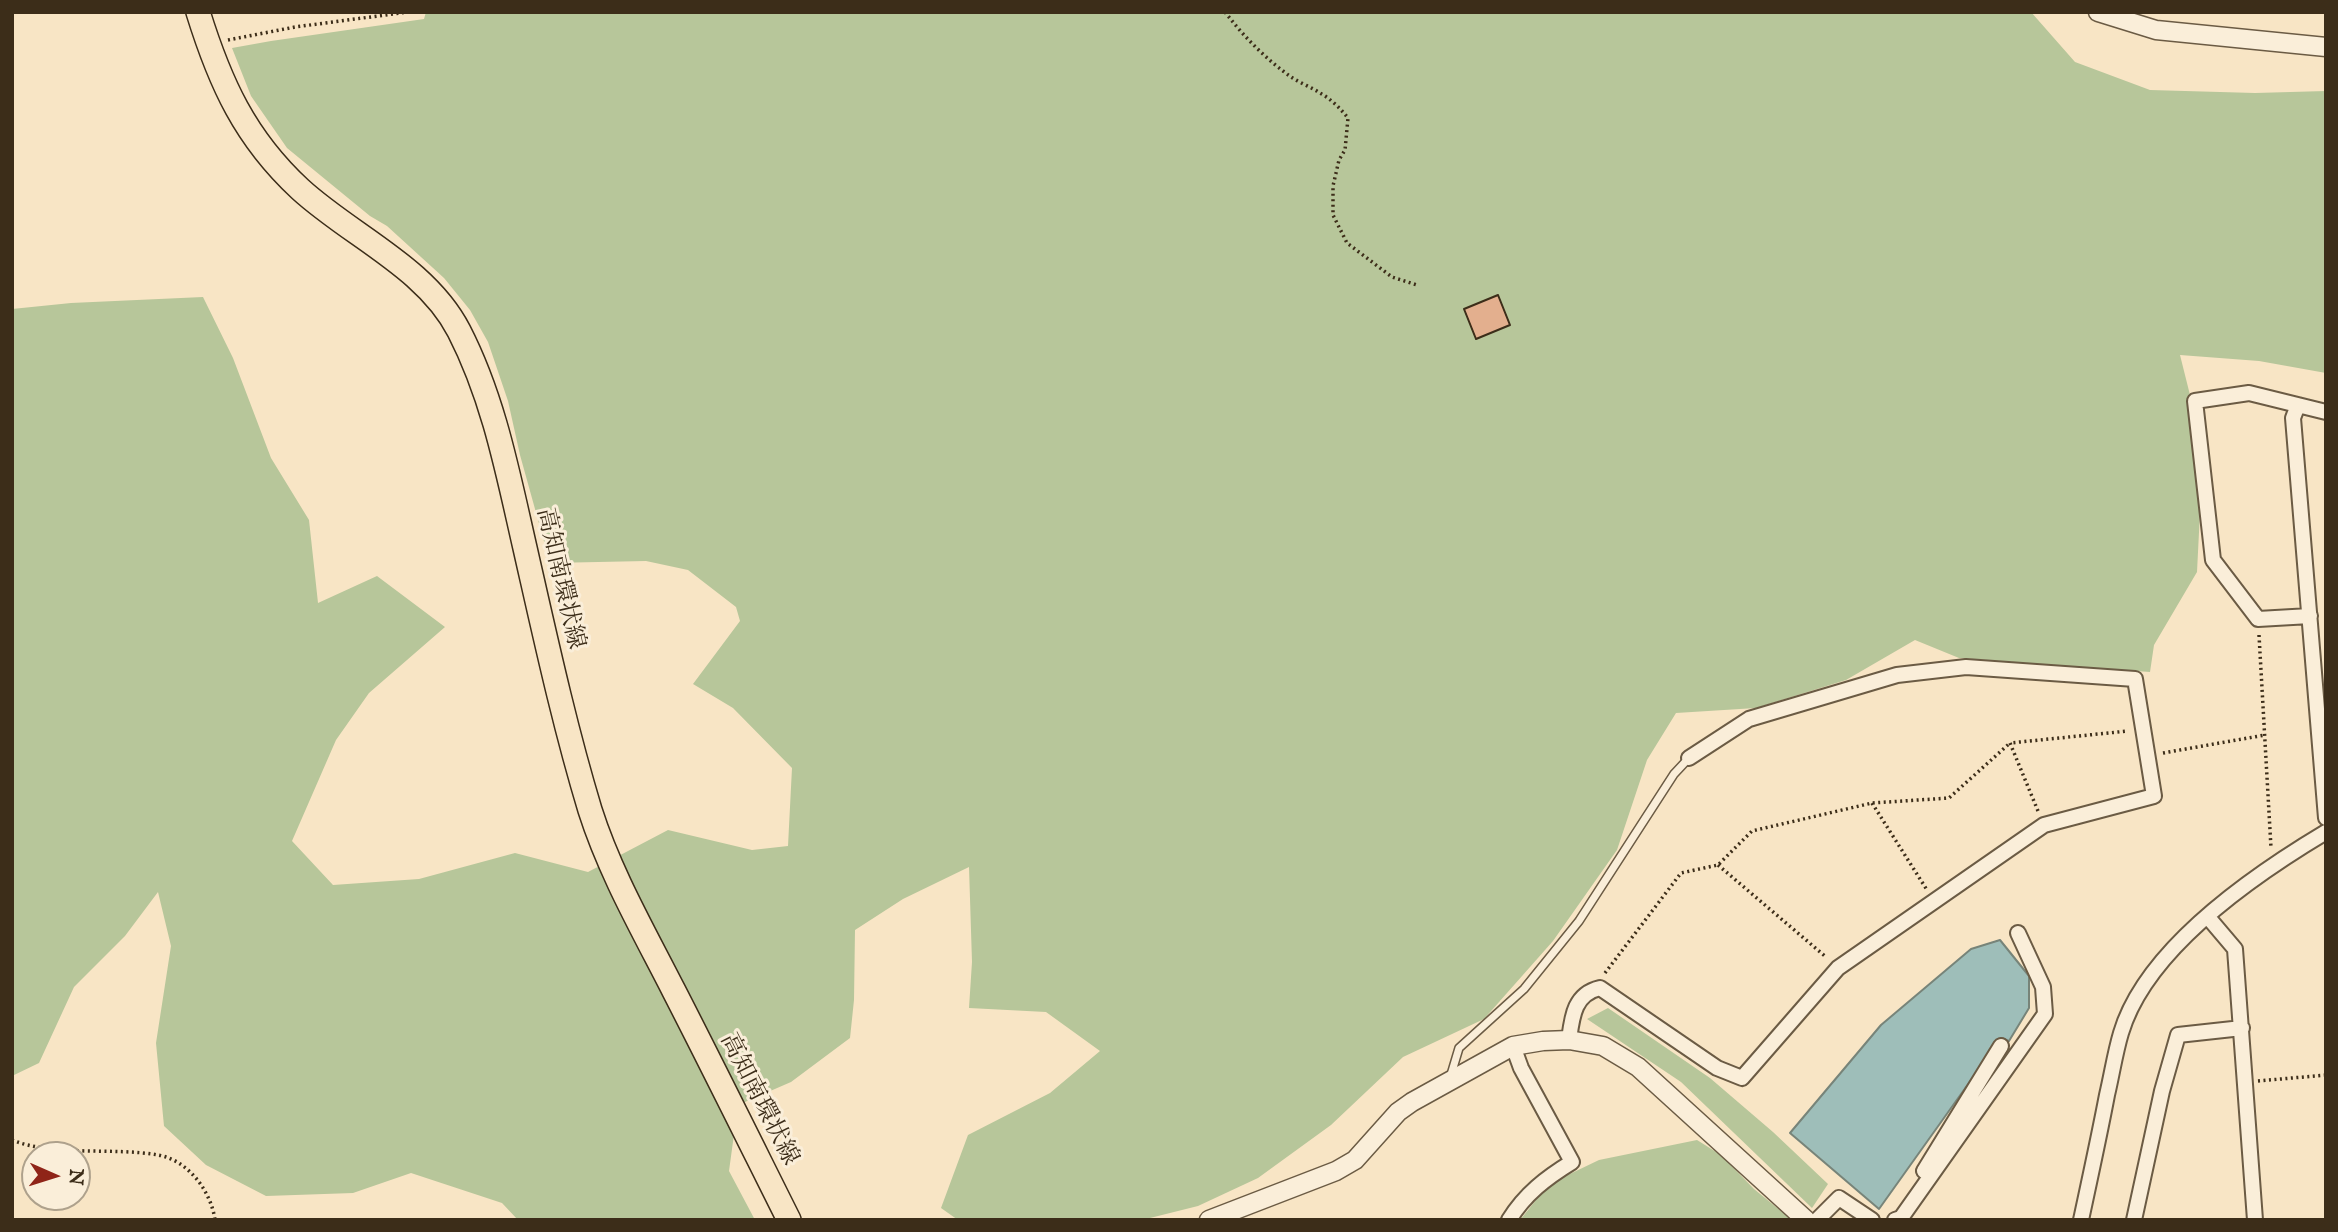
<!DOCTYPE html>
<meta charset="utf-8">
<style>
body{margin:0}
#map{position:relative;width:2338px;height:1232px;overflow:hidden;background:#f8e5c5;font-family:"IM FELL English",serif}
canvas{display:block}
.frame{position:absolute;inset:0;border:14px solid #3c2d19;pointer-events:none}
.north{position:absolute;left:21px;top:1141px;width:70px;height:70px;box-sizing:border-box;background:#faeed9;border:2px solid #aea18c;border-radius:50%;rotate:93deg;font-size:19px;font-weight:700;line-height:28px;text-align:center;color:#3c2d19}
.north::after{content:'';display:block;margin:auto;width:24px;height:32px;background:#8f2418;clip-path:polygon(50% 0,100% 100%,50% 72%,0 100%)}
</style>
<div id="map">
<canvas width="2338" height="1232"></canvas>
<div class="frame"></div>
<div class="north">N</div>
</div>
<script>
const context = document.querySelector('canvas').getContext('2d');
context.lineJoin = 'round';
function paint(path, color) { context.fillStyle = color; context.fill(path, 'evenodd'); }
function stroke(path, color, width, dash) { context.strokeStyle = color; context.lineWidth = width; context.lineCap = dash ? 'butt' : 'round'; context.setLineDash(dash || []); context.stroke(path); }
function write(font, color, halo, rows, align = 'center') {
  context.font = font + ' "IM FELL English","Noto Serif JP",serif'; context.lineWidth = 6; context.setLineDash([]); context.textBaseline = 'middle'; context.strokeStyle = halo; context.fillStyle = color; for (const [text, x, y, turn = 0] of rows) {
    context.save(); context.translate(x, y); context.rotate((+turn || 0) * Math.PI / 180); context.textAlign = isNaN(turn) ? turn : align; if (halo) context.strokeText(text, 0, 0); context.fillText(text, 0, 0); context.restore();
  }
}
paint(new Path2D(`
 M426 12H2031L2075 62 2150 90 2255 93 2326 91V373L2259 361 2180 355 2191 399 2202 472 2197 572 2154 645 2150 672 1959 658 1915 640 1846 680 1756 708 1676 713 1647 760 1617 850 1553 941 1484 1019 1403 1057 1331 1125 1258 1178 1198 1206 1142 1220H958L941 1208 968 1135 1050 1093 1100 1051 1046 1012 969 1008 972 962 969 867 903 899 855 930 854 1000 850 1038 791 1082 738 1105 729 1171 755 1220H518L502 1203 411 1173 353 1193 266 1196 206 1165 164 1126 156 1043 171 946 158 892 125 936 74 987 39 1063 12 1076V309L71 303 203 297 233 358 271 458 309 520 318 603 377 576 445 627 369 693 336 740 292 841 333 885 419 879 515 853 588 872 668 830 752 850 788 846 792 768 733 708 693 684 740 621 736 607 688 570 646 561 550 563 520 455 508 401 488 342 470 310 444 278 387 226 370 216 287 148 251 96 232 48 271 41 424 19Z
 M1608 1008 1710 1078 1773 1132 1828 1184 1812 1208 1681 1082 1587 1019Z
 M1697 1140 1721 1155 1754 1189 1792 1220H1520L1549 1184 1599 1160Z`), '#b7c69a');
const water = new Path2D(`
 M2000 940 2029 976V1008L2009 1041 2001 1038 1879 1209 1790 1133 1881 1025 1971 949Z`);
paint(water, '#9ebeb9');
stroke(water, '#778479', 2);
const building = new Path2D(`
 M1498 295 1510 325 1476 339 1464 309Z`);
paint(building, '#e3af8e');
stroke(building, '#3c2d19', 2);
const service = new Path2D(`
 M1450 1078 1459 1048 1524 989 1579 921 1674 774 1689 758`);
const minor = new Path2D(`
 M2298 405 2293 418 2326 818
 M2310 616 2258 619 2213 560 2195 401 2249 393 2326 412
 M2207 916 2235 949 2255 1220
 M1569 1040C1572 1017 1574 994 1600 988L1717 1068 1742 1078 1838 968 2044 825 2154 796 2135 679 1966 667 1897 675 1749 719 1689 758
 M1924 1171 2001 1046
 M1509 1220C1525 1194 1546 1178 1572 1162L1521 1068 1513 1046
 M1817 1220 1839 1198 1872 1220
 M1895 1220 1901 1218 2045 1014 2043 987 2018 933
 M2081 1220C2090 1178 2099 1137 2107 1095 2112 1074 2115 1053 2121 1033 2146 949 2254 875 2326 832
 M2134 1220 2162 1091 2178 1035 2242 1028`);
const tertiary = new Path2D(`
 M2098 12 2156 30 2326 47
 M1209 1220 1336 1171 1355 1160 1398 1112 1412 1102 1513 1046 1543 1041 1569 1040 1603 1046 1638 1067 1806 1220`);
const primary = new Path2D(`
 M198 12C220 83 245 138 300 189 351 236 426 267 459 331 494 399 508 474 525 548 545 636 564 724 590 810 610 873 644 932 674 991 713 1067 751 1144 789 1220`);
stroke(service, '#6b5b44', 10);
stroke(minor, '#6b5b44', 18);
stroke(tertiary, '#6b5b44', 21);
stroke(primary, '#3c2d19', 26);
stroke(new Path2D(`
 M1225 12C1244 37 1266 59 1291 77 1300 83 1311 87 1320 93 1331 99 1340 108 1348 118L1345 150 1339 160 1333 186V215L1347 243 1392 277 1417 285
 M228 40 295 27 408 12
 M2259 635 2271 848
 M2163 753 2265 735
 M1872 803 1927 890
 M2038 811 2010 743 2128 731
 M1718 865 1826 957
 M1605 973 1681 873 1718 865 1752 831 1872 803 1949 798 2010 743
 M2258 1081 2326 1075
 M12 1140C54 1157 114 1147 158 1155 188 1160 211 1191 215 1220`), '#3c2d19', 3.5, [2, 3.5]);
stroke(service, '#faeed9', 7);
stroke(minor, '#faeed9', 14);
stroke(tertiary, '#faeed9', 18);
stroke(primary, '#f8e5c5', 23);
write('24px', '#3c2d19', '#faeed9', [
 ["高知南環状線",559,579,77],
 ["高知南環状線",758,1100,63]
]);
</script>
